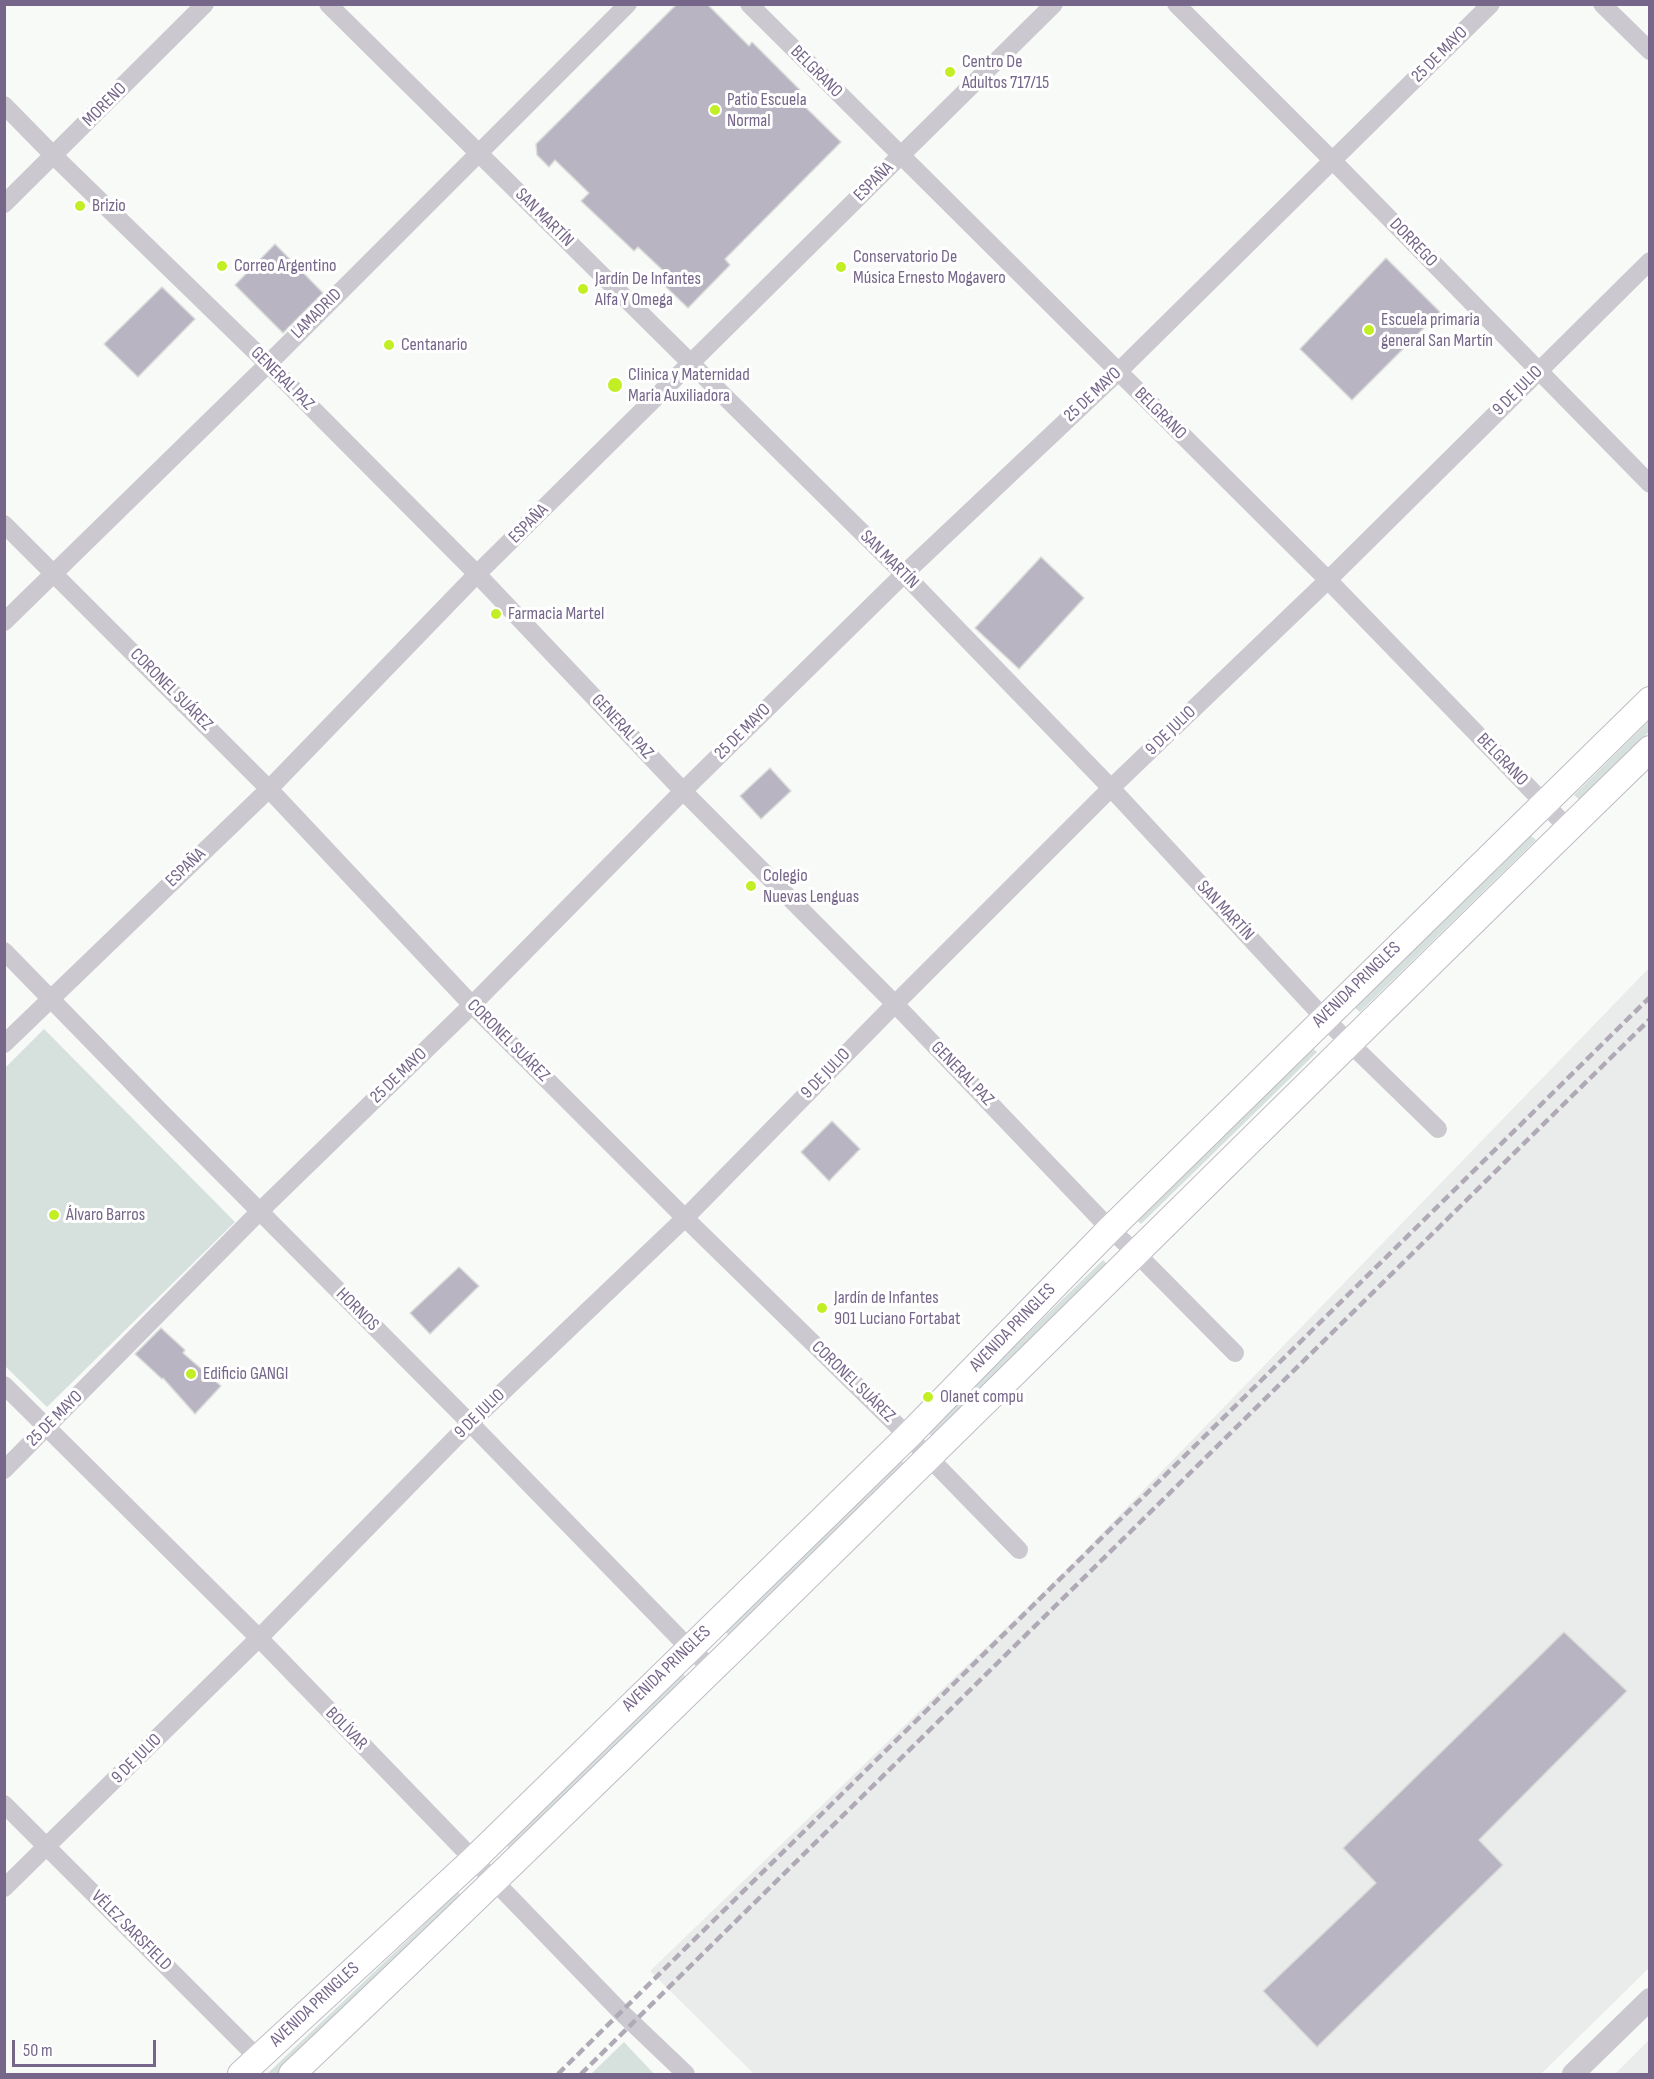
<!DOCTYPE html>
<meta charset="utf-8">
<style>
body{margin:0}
#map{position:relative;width:1654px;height:2079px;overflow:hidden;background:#f8faf8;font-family:"Sofia Sans Condensed",sans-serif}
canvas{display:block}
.frame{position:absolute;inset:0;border:6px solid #76678a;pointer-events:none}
.scale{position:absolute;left:12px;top:2040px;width:144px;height:27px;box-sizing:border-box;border:3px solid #76678a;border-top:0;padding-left:8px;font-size:18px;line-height:21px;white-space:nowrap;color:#76678a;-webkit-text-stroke:4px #fff;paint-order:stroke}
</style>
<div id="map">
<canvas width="1654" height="2079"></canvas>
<div class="frame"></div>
<div class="scale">50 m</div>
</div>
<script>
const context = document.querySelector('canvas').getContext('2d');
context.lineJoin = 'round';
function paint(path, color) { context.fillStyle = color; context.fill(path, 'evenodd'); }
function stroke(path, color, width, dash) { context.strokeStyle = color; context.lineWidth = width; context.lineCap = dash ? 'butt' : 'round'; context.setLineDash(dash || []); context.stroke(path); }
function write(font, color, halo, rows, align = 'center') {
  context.font = font + ' "Sofia Sans Condensed",sans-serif'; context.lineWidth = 6; context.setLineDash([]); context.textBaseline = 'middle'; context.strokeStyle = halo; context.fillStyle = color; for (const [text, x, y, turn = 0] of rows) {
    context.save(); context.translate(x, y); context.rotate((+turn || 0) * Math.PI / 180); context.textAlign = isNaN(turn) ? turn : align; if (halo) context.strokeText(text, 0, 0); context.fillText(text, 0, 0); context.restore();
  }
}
paint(new Path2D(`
 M1649 968V1968L1541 2074H754L650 1971 1072 1564Z
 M1649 2040V2074H1615Z`), '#eaebeb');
paint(new Path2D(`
 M1649 721V732L1580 800 1574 795Z
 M1530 835 1536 840 1360 1012 1354 1007Z
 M44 1029 235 1222 47 1407 4 1365 5 1068Z
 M1311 1047 1317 1052 1141 1224 1135 1218Z
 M1103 1260 1108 1265 932 1437 927 1431Z
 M901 1460 907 1466 731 1637 725 1632Z
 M681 1672 686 1677 510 1849 505 1843Z
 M458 1892 463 1897 278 2074H267Z
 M624 2042 654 2074H591Z`), '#d6e0dc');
const building = new Path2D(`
 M677 4H707L749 46 752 42 800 90 794 96 841 142 725 259 730 265 688 308 665 286 672 279 638 247 634 251 581 201 589 193 555 160 549 167 537 155 536 144Z
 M275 244 323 293 283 333 235 285Z
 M1386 258 1440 312 1352 400 1300 349Z
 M162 287 195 319 138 377 104 344Z
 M1041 557 1084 598 1019 669 975 628Z
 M770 768 791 791 761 819 740 796Z
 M832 1121 860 1149 829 1181 801 1152Z
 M459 1267 479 1286 430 1334 410 1313Z
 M161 1328 185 1350 183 1353 221 1386 195 1414 163 1378 162 1379 135 1354Z
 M1564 1632 1627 1691 1479 1840 1503 1865 1317 2047 1263 1991 1376 1883 1343 1848Z`);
paint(building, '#b9b4c2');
stroke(building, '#dadcda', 1.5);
const secondary = new Path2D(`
 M241 2074 473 1860 908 1436 1110 1229 1650 700
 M292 2074C751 1639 1196 1190 1650 749`);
stroke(secondary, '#c0bcc6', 28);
stroke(new Path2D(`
 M328 4 904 574 1111 788 1324 1018 1438 1129
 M749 4 1328 580 1568 828
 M1176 4 1333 161 1650 484
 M1602 4 1650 51
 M4 105 54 156 268 364 477 574 683 791 895 1004 1110 1229 1136 1253 1235 1353
 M4 204 205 4
 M4 524 269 789 472 1005 685 1218 908 1436 1019 1550
 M4 622 268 364 628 4
 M4 951 161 1112 470 1423 689 1648 712 1668
 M4 1044 269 789 477 574 1054 4
 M4 1385 259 1638 621 2012 686 2074
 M4 1470 259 1212 472 1005 683 791 904 574 1118 372 1491 4
 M4 1804 258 2058
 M4 1888 259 1638 470 1423 685 1218 895 1004 1111 788 1328 580 1650 261`), '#cbc8cf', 18);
stroke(new Path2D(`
 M1573 2074 1650 1999`), '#cbc8cf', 22);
stroke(secondary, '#fff', 26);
stroke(new Path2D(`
 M558 2074 1650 997
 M581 2074 1650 1019`), '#afaab6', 4.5, [9, 4.5]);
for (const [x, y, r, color] of [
 [950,72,6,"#c2ee24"],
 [715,110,6,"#c2ee24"],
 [80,206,6,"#c2ee24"],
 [222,266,6,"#c2ee24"],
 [841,267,6,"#c2ee24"],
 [583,289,6,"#c2ee24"],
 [1369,330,6,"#c2ee24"],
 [389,345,6,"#c2ee24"],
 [615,385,8,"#c2ee24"],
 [496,614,6,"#c2ee24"],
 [751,886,6,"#c2ee24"],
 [54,1215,6,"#c2ee24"],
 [822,1308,6,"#c2ee24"],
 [191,1374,6,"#c2ee24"],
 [928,1397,6,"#c2ee24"]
]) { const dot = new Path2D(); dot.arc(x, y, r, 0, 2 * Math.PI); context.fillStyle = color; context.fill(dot); stroke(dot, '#fff', 2); }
write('18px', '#76678a', '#fff', [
 ["25 DE MAYO",1440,55,-45],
 ["BELGRANO",816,72,45],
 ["MORENO",105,105,-45],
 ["ESPAÑA",874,182,-45],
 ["SAN MARTÍN",544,218,45],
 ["DORREGO",1413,243,46],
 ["LAMADRID",317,314,-45],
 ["GENERAL PAZ",282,379,45],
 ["9 DE JULIO",1518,391,-45],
 ["25 DE MAYO",1093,395,-43],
 ["BELGRANO",1160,414,45],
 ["ESPAÑA",529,524,-45],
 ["SAN MARTÍN",889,560,45],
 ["CORONEL SUÁREZ",171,690,45],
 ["GENERAL PAZ",622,727,47],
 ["9 DE JULIO",1171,731,-44],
 ["25 DE MAYO",743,732,-45],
 ["BELGRANO",1502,760,46],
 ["ESPAÑA",186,868,-44],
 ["SAN MARTÍN",1225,911,47],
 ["AVENIDA PRINGLES",1357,985,-44],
 ["CORONEL SUÁREZ",508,1041,45],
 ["9 DE JULIO",826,1074,-46],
 ["GENERAL PAZ",962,1074,46],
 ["25 DE MAYO",399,1076,-44],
 ["HORNOS",357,1310,45],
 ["AVENIDA PRINGLES",1013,1328,-46],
 ["CORONEL SUÁREZ",853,1382,44],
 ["9 DE JULIO",480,1414,-44],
 ["25 DE MAYO",55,1419,-45],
 ["AVENIDA PRINGLES",667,1669,-44],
 ["BOLÍVAR",346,1729,46],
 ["9 DE JULIO",137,1759,-45],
 ["VÉLEZ SARSFIELD",131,1931,45],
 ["AVENIDA PRINGLES",315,2005,-43]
]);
write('18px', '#76678a', '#fff', [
 ["Centro De",962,62],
 ["Adultos 717/15",962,83],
 ["Patio Escuela",727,100],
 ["Normal",727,121],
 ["Brizio",92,206],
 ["Conservatorio De",853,257],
 ["Música Ernesto Mogavero",853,278],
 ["Correo Argentino",234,266],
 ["Jardín De Infantes",595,279],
 ["Alfa Y Omega",595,300],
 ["Escuela primaria",1381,320],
 ["general San Martín",1381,341],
 ["Centanario",401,345],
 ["Clinica y Maternidad",628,375],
 ["Maria Auxiliadora",628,396],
 ["Farmacia Martel",508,614],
 ["Colegio",763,876],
 ["Nuevas Lenguas",763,897],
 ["Álvaro Barros",66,1215],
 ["Jardín de Infantes",834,1298],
 ["901 Luciano Fortabat",834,1319],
 ["Edificio GANGI",203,1374],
 ["Olanet compu",940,1397]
], 'left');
</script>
